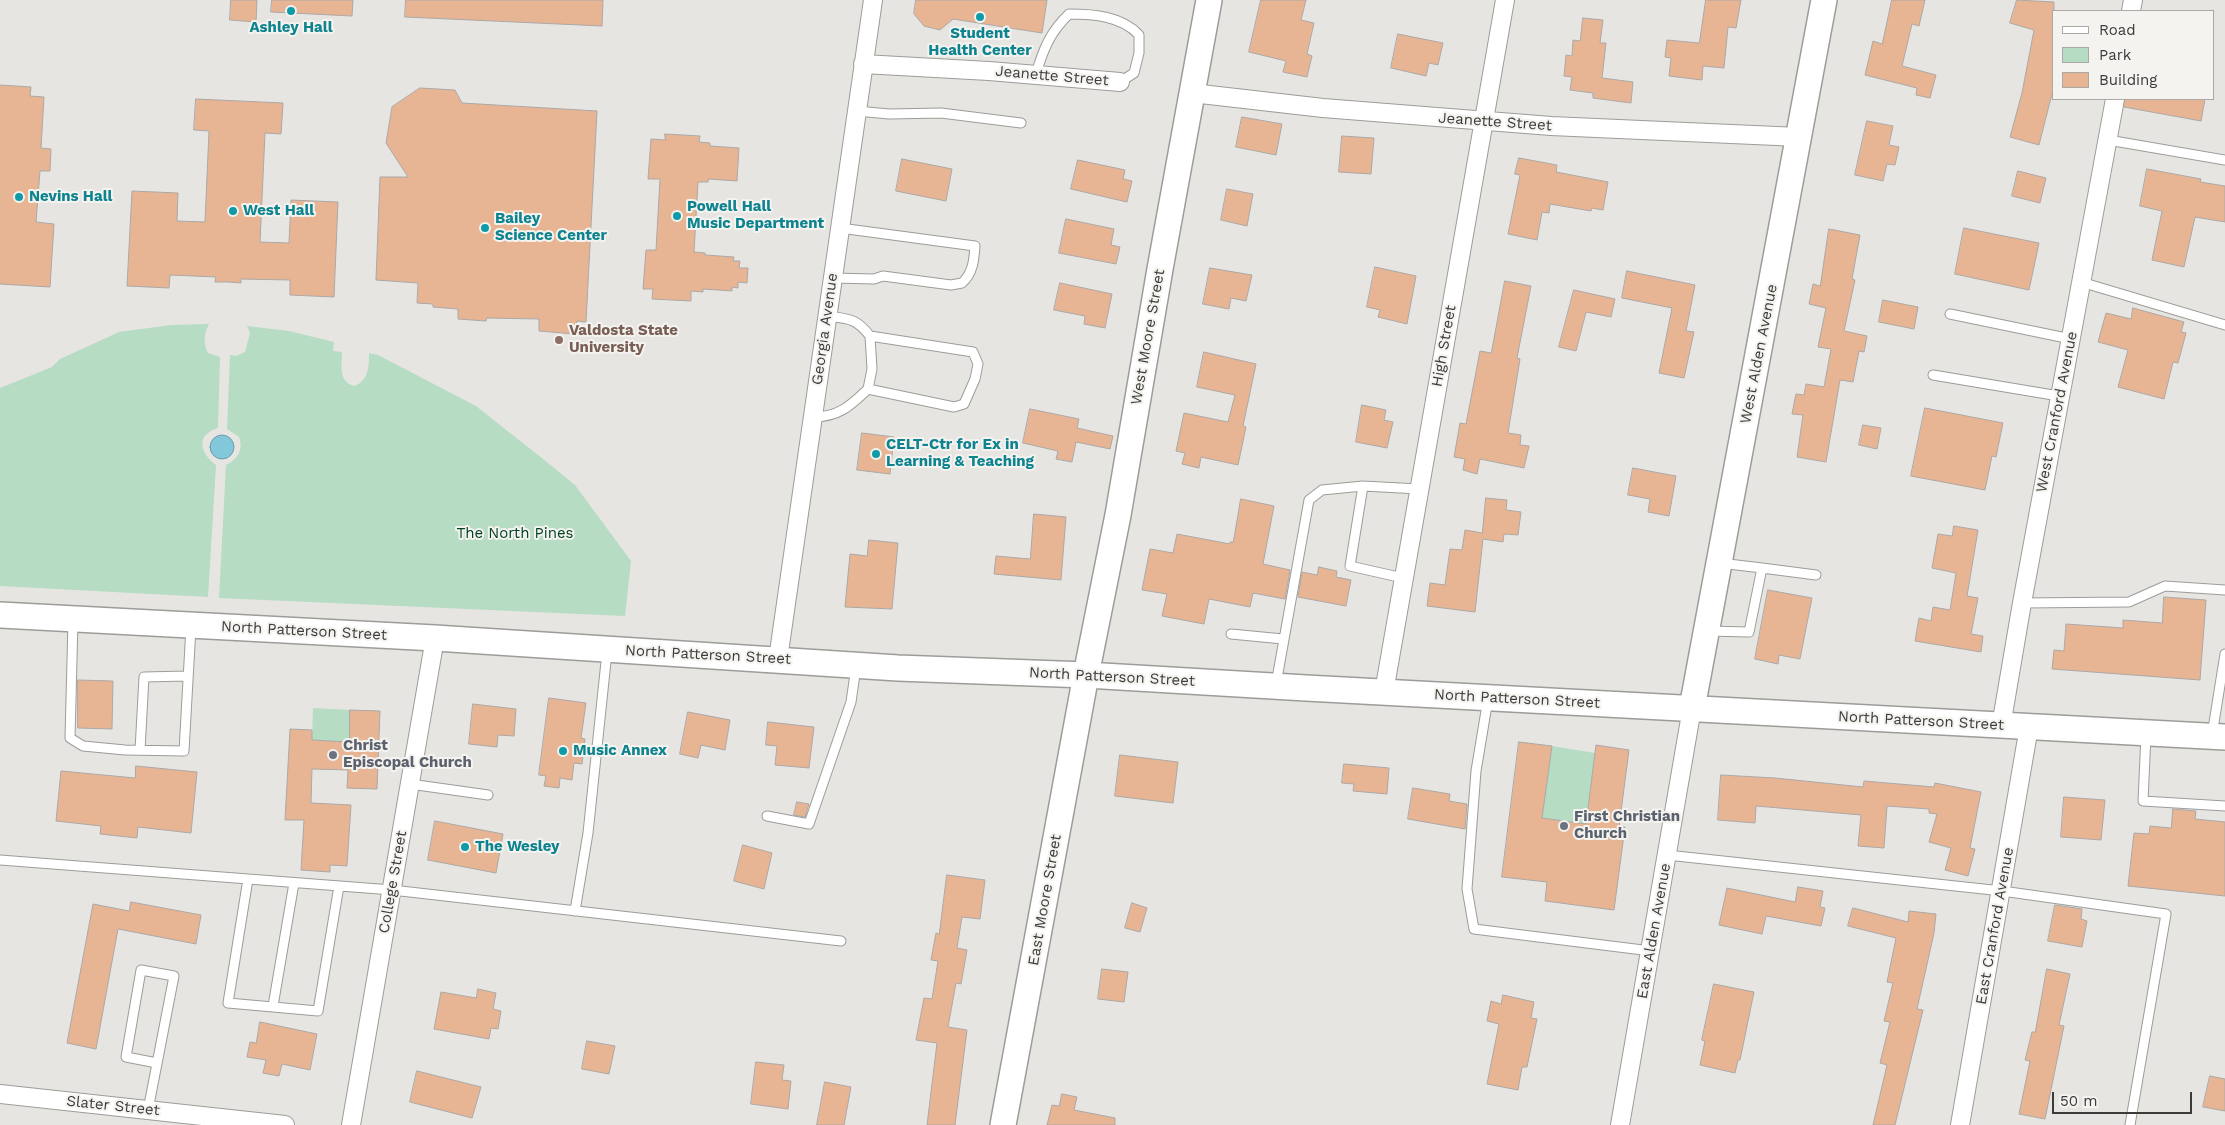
<!DOCTYPE html>
<style>
body{margin:0}
#map{position:relative;width:2225px;height:1125px;overflow:hidden;background:#e7e5e2;font-family:"Work Sans",sans-serif}
canvas{display:block}
.legend{position:absolute;left:2052px;top:10px;width:162px;height:90px;box-sizing:border-box;background:#f4f3ef;border:1px solid #aaa9a7;margin:0;padding:6px 9px;list-style:none;font-size:15px;color:#3c3b3a}
.legend li{display:flex;align-items:center;gap:10px;height:25px}
.legend b{width:25px;border:1px solid #aaa9a7}
.scale{position:absolute;left:2052px;top:1092px;width:140px;height:22px;box-sizing:border-box;border:2px solid #3c3b3a;border-top:0;padding-left:6px;font-size:15px;line-height:18px;white-space:nowrap;color:#3c3b3a;-webkit-text-stroke:4px #f4f3ef;paint-order:stroke}
</style>
<div id="map">
<canvas width="2225" height="1125"></canvas>
<ul class="legend">
<li><b style="height:6px;background:#fff"></b>Road</li>
<li><b style="height:14px;background:#b6dcc3"></b>Park</li>
<li><b style="height:14px;background:#e7b594"></b>Building</li>
</ul>
<div class="scale">50 m</div>
</div>
<script>
const context = document.querySelector('canvas').getContext('2d');
context.lineJoin = 'round';
function paint(path, color) { context.fillStyle = color; context.fill(path, 'evenodd'); }
function stroke(path, color, width, dash) { context.strokeStyle = color; context.lineWidth = width; context.lineCap = dash ? 'butt' : 'round'; context.setLineDash(dash || []); context.stroke(path); }
function write(font, color, halo, rows, align = 'center') {
  context.font = font + ' "Work Sans",sans-serif'; context.lineWidth = 4; context.setLineDash([]); context.textBaseline = 'middle'; context.strokeStyle = halo; context.fillStyle = color; for (const [text, x, y, turn = 0] of rows) {
    context.save(); context.translate(x, y); context.rotate((+turn || 0) * Math.PI / 180); context.textAlign = isNaN(turn) ? turn : align; if (halo) context.strokeText(text, 0, 0); context.fillText(text, 0, 0); context.restore();
  }
}
paint(new Path2D(`
 M209 324C204 334 203 343 208 353L220 357 218 428C195 435 200 453 216 465L208 597 0 586V388L52 367 60 359 119 332 171 325Z
 M247 326 289 331 334 342 333 351 342 352C342 366 338 381 354 386 369 381 369 366 369 353L378 355 476 406 543 459 575 485 631 561 625 616 219 598 226 465C237 460 244 450 239 437L227 429 230 355 236 356 245 352 250 333Z
 M313 708 350 710 349 742 312 740Z
 M1552 746 1595 753 1586 824 1542 818Z`), '#b6dcc3');
const water = new Path2D(`
 M210 447a12 12 0 1 1 24 0a12 12 0 1 1-24 0Z`);
paint(water, '#83c7da');
stroke(water, '#6e9daa', 1);
const building = new Path2D(`
 M231 0H257L256 22 230 20Z
 M272 0H353L352 16 271 12Z
 M406 0H603L602 26 405 17Z
 M916 0H1047L1042 33 953 19 940 30 924 26 914 14Z
 M1261 0H1306L1301 20 1314 23 1307 54 1312 56 1307 77 1283 72 1286 61 1249 52Z
 M1706 0H1741L1736 28 1728 27 1724 68 1703 66 1702 80 1669 76 1671 58 1665 57 1667 40 1699 43Z
 M1892 0H1925L1919 26 1912 24 1902 66 1936 75 1930 98 1916 95 1917 88 1865 75 1873 41 1882 44Z
 M2017 0 2054 2V86L2039 145 2010 137 2022 93 2034 30 2010 23Z
 M1583 18 1603 20 1600 43H1606L1602 78 1633 82 1631 103 1593 98V93L1570 90 1572 77 1564 76 1566 55 1572 56 1573 40 1580 41Z
 M1398 34 1443 43 1438 65 1429 63 1426 76 1391 68Z
 M0 85 31 87 30 96 44 97 41 148 51 149 50 171H40L36 222 54 224 50 287 0 284Z
 M420 88 455 90 462 103 597 111 586 322 577 321 574 334 539 331V319L487 318 486 321 458 319V309L433 307V304L417 303 418 283 376 280 380 177H408L386 143 392 107Z
 M196 99 283 103 281 134 265 133 260 242 289 243 291 200 338 202 334 297 290 295V280L241 279V283L228 282H215L216 277 170 275 169 288 127 286 132 191 178 193 177 221 205 222 209 131 194 130Z
 M2125 99H2205L2201 121 2124 107Z
 M1242 117 1282 124 1276 155 1236 147Z
 M1867 121 1893 126 1889 145 1899 147 1895 165 1887 164 1883 181 1855 175Z
 M665 134 700 136 699 142 710 143V146L739 148 737 181 708 179V182H698L694 252 705 253V255L734 257 733 261H740L739 268H748L747 283 738 282V288L732 287V291L703 289V292L691 291V301L652 299 653 289H643L646 250H656L660 179H648L651 139 665 140Z
 M1342 136 1374 138 1371 174 1339 172Z
 M1519 158 1557 165 1556 172 1608 182 1603 210 1592 208 1591 211 1550 204 1549 213 1542 212 1537 240 1508 234 1520 175 1515 174Z
 M902 159 952 169 946 201 896 191Z
 M1078 160 1125 170 1123 179 1132 181 1127 202 1071 189Z
 M2147 169 2201 179 2200 182 2225 186V222L2195 217 2184 267 2152 260 2162 211 2140 206Z
 M2018 171 2046 178 2040 203 2012 196Z
 M1227 189 1253 194 1247 226 1221 220Z
 M1066 219 1114 229 1111 245 1120 247 1116 264 1059 253Z
 M1964 228 2039 243 2029 290 1955 274Z
 M1829 229 1860 235 1852 279 1855 280 1844 331 1867 336 1864 352 1859 351 1853 382 1840 380 1826 462 1797 457 1803 415 1792 414 1796 394 1804 395 1806 384 1824 387 1831 349 1818 347 1826 308 1809 304 1813 284 1820 286Z
 M1375 267 1416 276 1407 324 1378 317 1380 310 1367 307Z
 M1210 268 1252 275 1246 301 1231 298 1229 309 1203 304Z
 M1627 271 1695 285 1686 331 1694 332 1684 378 1659 373 1672 308 1622 298Z
 M1505 281 1531 286 1517 358 1520 359 1508 433 1521 435 1520 445 1529 446 1524 468 1480 459 1477 474 1463 470 1465 459 1454 457 1460 423 1466 424 1480 351 1491 353Z
 M1060 283 1112 294 1105 328 1084 324 1085 316 1054 310Z
 M1574 290 1615 299 1611 317 1586 312 1576 351 1559 347Z
 M1883 300 1918 307 1914 329 1879 322Z
 M2133 308 2184 322 2181 332 2186 333 2178 363 2173 362 2164 399 2118 387 2128 350 2098 342 2106 313 2131 319Z
 M1204 352 1256 364 1243 426 1246 427 1238 465 1201 457 1199 468 1182 464 1185 453 1176 451 1184 413 1228 422 1235 395 1197 387Z
 M1362 405 1386 410 1384 420 1393 422 1387 448 1356 442Z
 M1925 408 2003 423 1996 457 1992 456 1985 490 1911 476Z
 M1030 409 1079 419 1077 428 1113 436 1110 449 1076 442 1072 462 1056 459 1058 451 1023 443Z
 M1863 425 1881 428 1877 449 1859 445Z
 M862 433 894 437 890 474 857 470Z
 M1633 468 1676 476 1669 516 1648 512 1650 499 1628 495Z
 M1486 498 1507 500 1506 510 1521 512 1518 535 1504 534 1503 542 1483 539 1475 612 1427 606 1430 583 1445 585 1450 549 1462 550 1465 530 1482 533Z
 M1241 499 1274 506 1263 564 1290 570 1285 599 1253 593 1250 607 1209 599 1204 624 1162 616 1167 594 1142 590 1150 549 1173 553 1177 534 1230 544V542H1233Z
 M1034 514 1066 517 1061 580 994 574 996 556 1030 559Z
 M1954 526 1978 530 1967 596 1978 598 1971 634 1983 636 1981 652 1915 641 1919 618 1931 621 1933 607 1950 610 1956 573 1932 568 1938 534 1952 536Z
 M869 540 898 543 892 609 845 607 850 554 867 556Z
 M1319 567 1337 571 1336 577 1351 580 1346 606 1298 597 1302 572 1317 575Z
 M1768 590 1812 598 1800 659 1779 655 1778 664 1755 659Z
 M2164 597 2206 600 2200 680 2052 669 2054 650 2064 651 2066 624 2123 628V620L2162 623Z
 M78 680 113 681 112 729 78 728Z
 M549 698 586 703 581 738 585 739 582 764 574 763 572 780 560 778 559 788 544 786 546 776 539 775Z
 M473 704 516 709 514 736 498 735 497 747 469 744Z
 M350 710 380 711 377 789 347 788 348 770 312 769 311 803 351 805 347 866 330 865V872L301 870 304 820H285L290 729 312 730V740L349 742Z
 M688 712 730 720 725 750 701 745 698 758 680 754Z
 M768 722 814 727 809 768 775 765 777 746 766 745Z
 M1519 742 1552 746 1542 818 1586 824 1596 745 1629 750 1619 827H1625L1614 910 1545 901 1547 882 1502 877Z
 M1120 755 1178 762 1173 803 1115 796Z
 M1344 764 1389 768 1387 794 1353 791 1354 784 1342 783Z
 M136 766 197 772 191 833 138 827 137 838 100 834 101 826 56 821 61 771 135 778Z
 M1721 775 1775 778 1863 787 1864 781 1934 787 1935 783 1981 792 1970 848 1975 849 1968 876 1945 870 1951 848 1929 842 1937 814 1929 813V809L1887 806 1884 848 1858 846 1861 815 1756 806 1755 823 1718 820Z
 M1413 788 1450 794 1449 801 1467 804 1465 829 1408 819Z
 M2064 797 2105 800 2101 840 2061 837Z
 M797 802 809 804 805 817 794 815Z
 M2173 809 2196 811 2195 819 2225 822V896L2128 886 2134 833 2149 834 2150 826 2171 828Z
 M435 821 503 834 496 873 428 860Z
 M743 845 772 853 764 889 734 881Z
 M947 875 985 880 980 919 962 917 957 948 967 950 961 984 956 983 948 1027 967 1030 955 1125H927L937 1043 916 1040 924 998 932 999 938 961 931 960 936 933 939 934Z
 M1798 887 1823 891 1820 907 1825 908 1821 926 1766 916 1762 934 1719 925 1727 888 1795 902Z
 M131 902 201 915 196 944 118 929 96 1049 67 1043 93 904 129 911Z
 M1132 903 1147 908 1140 932 1125 928Z
 M2055 905 2082 909 2081 919 2087 921 2082 947 2048 941Z
 M1853 908 1908 922 1909 911 1936 914 1934 933 1917 1009 1923 1010 1895 1125H1873L1887 1065 1880 1063 1890 1022 1884 1021 1893 983 1887 982 1896 938 1848 926Z
 M1102 969 1128 972 1124 1002 1098 999Z
 M2047 969 2070 974 2059 1025 2064 1026 2045 1119 2019 1114 2030 1061 2025 1060 2032 1032H2035Z
 M1714 984 1754 992 1740 1060H1738L1735 1073 1700 1065 1705 1041 1702 1040Z
 M478 989 496 993 493 1009 501 1011 498 1029 491 1028 489 1039 434 1029 441 992 476 998Z
 M1503 995 1534 1002 1531 1018 1537 1019 1527 1067H1522L1518 1090 1487 1084 1499 1024 1487 1021 1491 1001 1501 1004Z
 M260 1022 317 1034 310 1070 282 1064 279 1076 263 1073 266 1060 247 1057 250 1042 256 1043Z
 M587 1041 615 1046 609 1074 582 1069Z
 M756 1062 784 1065 782 1080 791 1081 788 1109 751 1104Z
 M417 1071 481 1087 472 1118 410 1102Z
 M2210 1076 2225 1079V1111L2203 1107Z
 M825 1082 851 1087 844 1125H817Z
 M1062 1094 1077 1097 1074 1110 1115 1118V1125H1047L1052 1105 1059 1106Z`);
paint(building, '#e7b594');
stroke(building, '#aba8a6', 1);
const lane = new Path2D(`
 M1036 74C1043 50 1050 32 1069 14 1093 14 1122 16 1139 35V53L1134 73 1120 82
 M857 111 889 114 941 113 1021 123
 M2108 140 2225 160
 M833 278 874 279 883 276 951 285 962 283C973 273 974 260 975 246L840 228
 M2081 282 2225 325
 M1950 314 2071 339
 M1933 375 2059 396
 M868 389 872 369 870 336
 M813 417C839 417 850 406 868 389L954 407 964 404 975 379 978 364 973 352 870 336C856 318 849 319 827 316
 M1363 486 1350 566 1403 578
 M1720 563 1762 568
 M2022 603 2129 602 2165 586 2225 590
 M73 621 70 738 83 746 125 750 184 751 191 627
 M1707 631 1749 632 1762 568 1816 575
 M1231 634 1283 639
 M1276 684 1309 500 1322 490 1363 486 1419 489
 M1488 699 1476 771 1467 889 1474 929 1651 951
 M2146 735 2143 801 2225 806
 M2212 735 2225 654
 M140 750 144 677 187 676
 M410 784 488 795
 M767 816 809 824 851 702 856 667
 M1667 855 2002 891 2166 914 2130 1125
 M0 860 392 890 841 941
 M248 879 228 1003 318 1011 339 886
 M575 911 588 833 607 652
 M273 1006 294 883
 M148 1110 174 976 141 970 126 1057 157 1063`);
const street = new Path2D(`
 M2131 11 2133 0
 M863 64 989 71 1120 82
 M1192 93 1323 108 1551 126 1799 137
 M778 659 873 0
 M1384 692 1505 0
 M2001 726 2022 603 2115 99
 M0 1094 285 1125
 M351 1125 435 638
 M1620 1125 1692 708
 M1960 1125 2029 727`);
const secondary = new Path2D(`
 M0 615 435 638 898 668 1086 675 1306 688 2225 737
 M1692 708 1824 0
 M1003 1125 1086 675 1118 515 1160 269 1209 0`);
stroke(lane, '#9d9c99', 11);
stroke(street, '#9d9c99', 20);
stroke(secondary, '#9d9c99', 28);
stroke(lane, '#fff', 9);
stroke(street, '#fff', 18);
stroke(secondary, '#fff', 25);
for (const [x, y, r, color] of [
 [291,11,5,"#0f9aa8"],
 [980,17,5,"#0f9aa8"],
 [19,197,5,"#0f9aa8"],
 [233,211,5,"#0f9aa8"],
 [677,216,5,"#0f9aa8"],
 [485,228,5,"#0f9aa8"],
 [559,340,5,"#8d6e63"],
 [876,454,5,"#0f9aa8"],
 [563,751,5,"#0f9aa8"],
 [333,755,5,"#6b7280"],
 [1564,826,5,"#6b7280"],
 [465,847,5,"#0f9aa8"]
]) { const dot = new Path2D(); dot.arc(x, y, r, 0, 2 * Math.PI); context.fillStyle = color; context.fill(dot); stroke(dot, '#f4f3ef', 2); }
write('bold 15px', '#0d838f', '#f4f3ef', [
 ["Ashley Hall",291,28,"center"],
 ["Student",980,34,"center"],
 ["Health Center",980,51,"center"],
 ["Nevins Hall",29,197],
 ["Powell Hall",687,207],
 ["Music Department",687,224],
 ["West Hall",243,211],
 ["Bailey",495,219],
 ["Science Center",495,236],
 ["CELT-Ctr for Ex in",886,445],
 ["Learning & Teaching",886,462],
 ["Music Annex",573,751],
 ["The Wesley",475,847]
], 'left');
write('15px', '#3c3b3a', '#f4f3ef', [
 ["Jeanette Street",1052,76,5],
 ["Jeanette Street",1495,122,4],
 ["Georgia Avenue",825,329,-82],
 ["West Moore Street",1148,337,-80],
 ["High Street",1444,346,-80],
 ["West Alden Avenue",1759,354,-79],
 ["West Cranford Avenue",2057,412,-79],
 ["North Patterson Street",304,631,3],
 ["North Patterson Street",708,655,3],
 ["North Patterson Street",1112,677,3],
 ["North Patterson Street",1517,699,3],
 ["North Patterson Street",1921,721,3],
 ["College Street",393,882,-80],
 ["East Moore Street",1045,900,-80],
 ["East Cranford Avenue",1995,926,-80],
 ["East Alden Avenue",1654,931,-80],
 ["Slater Street",113,1106,6]
]);
write('bold 15px', '#785e54', '#f4f3ef', [
 ["Valdosta State",569,331],
 ["University",569,348]
], 'left');
write('15px', '#004325', '#f4f3ef', [
 ["The North Pines",515,534]
]);
write('bold 15px', '#5b616d', '#f4f3ef', [
 ["Christ",343,746],
 ["Episcopal Church",343,763],
 ["First Christian",1574,817],
 ["Church",1574,834]
], 'left');
</script>
